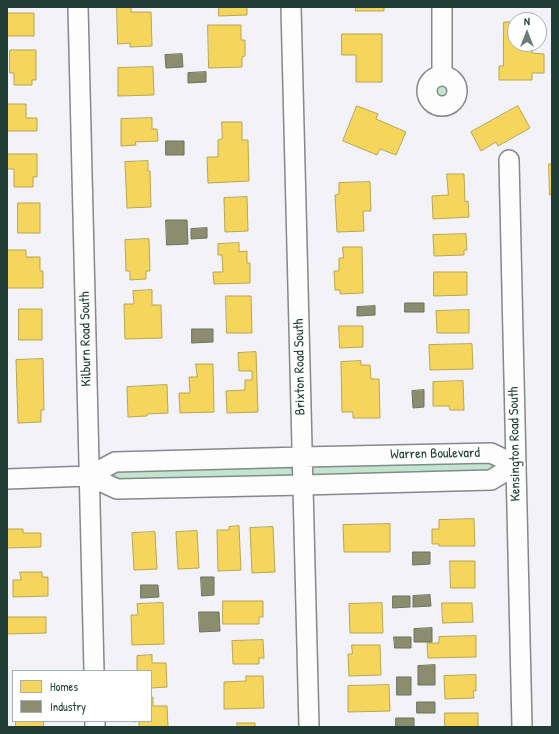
<!DOCTYPE html>
<style>
body{margin:0}
#map{position:relative;width:559px;height:734px;overflow:hidden;background:#f3f2f8;font-family:"Patrick Hand",sans-serif}
canvas{display:block}
.frame{position:absolute;inset:0;border:8px solid #1f3d34;pointer-events:none}
.legend{position:absolute;left:12px;top:670px;width:140px;height:52px;box-sizing:border-box;background:#fff;border:1px solid #a5b1ae;margin:0;padding:5px 7px;list-style:none;font-size:12px;color:#1f3d34}
.legend li{display:flex;align-items:center;gap:8px;height:20px}
.legend b{width:20px;border:1px solid #a5b1ae}
.north{position:absolute;left:507px;top:12px;width:40px;height:40px;box-sizing:border-box;background:#fff;border:1px solid #a5b1ae;border-radius:50%;rotate:0deg;font-size:11px;font-weight:700;line-height:16px;text-align:center;color:#1f3d34}
.north::after{content:'';display:block;margin:auto;width:14px;height:18px;background:#697c79;clip-path:polygon(50% 0,100% 100%,50% 72%,0 100%)}
</style>
<div id="map">
<canvas width="559" height="734"></canvas>
<div class="frame"></div>
<ul class="legend">
<li><b style="height:11px;background:#f6d55c"></b>Homes</li>
<li><b style="height:11px;background:#8c8c6e"></b>Industry</li>
</ul>
<div class="north">N</div>
</div>
<script>
const context = document.querySelector('canvas').getContext('2d');
context.lineJoin = 'round';
function paint(path, color) { context.fillStyle = color; context.fill(path, 'evenodd'); }
function stroke(path, color, width, dash) { context.strokeStyle = color; context.lineWidth = width; context.lineCap = dash ? 'butt' : 'round'; context.setLineDash(dash || []); context.stroke(path); }
function write(font, color, halo, rows, align = 'center') {
  context.font = font + ' "Patrick Hand",sans-serif'; context.lineWidth = 4; context.setLineDash([]); context.textBaseline = 'middle'; context.strokeStyle = halo; context.fillStyle = color; for (const [text, x, y, turn = 0] of rows) {
    context.save(); context.translate(x, y); context.rotate((+turn || 0) * Math.PI / 180); context.textAlign = isNaN(turn) ? turn : align; if (halo) context.strokeText(text, 0, 0); context.fillText(text, 0, 0); context.restore();
  }
}
paint(new Path2D(`
 M431 91a11 11 0 1 1 22 0a11 11 0 1 1-22 0Z
 M491 453 516 465 491 480 117 489 89 476 115 462Z`), '#c1e6cd');
const homes = new Path2D(`
 M117 7H131V12H151L152 46 130 47V43L118 44Z
 M219 7H247V15L219 16Z
 M356 7H384V11H356Z
 M7 13H34V36H7Z
 M504 22H515V44H532V53L544 54V73H532V80H499V66H503Z
 M208 25H241V40H245V56L242 57V67L209 68Z
 M342 34H382V82H356V55H342Z
 M10 50H36V80H32V85H14V73H10Z
 M153 67 154 95 118 96V68Z
 M7 104H26V118H37V131H7Z
 M357 106 378 114 376 119 406 132 396 155 380 149 377 155 343 141Z
 M518 106 530 128 498 146 496 142 481 151 471 132Z
 M152 118V129H157L158 141 135 142 136 145 121 146V119Z
 M222 122H242V140H248L249 181 208 183 207 157H218V140L222 139Z
 M7 154H37V177H33V187H14V169H7Z
 M148 161V171H150L151 207 127 208 125 162Z
 M549 164H552V195H550Z
 M447 174H464L465 202 468 201 469 217 433 219 432 196 448 195Z
 M370 182 371 211H363L364 231 337 232 335 195 339 194V183Z
 M247 197 248 231 225 232 224 198Z
 M18 203H40V233H18Z
 M466 234 467 250H464V255L434 256 433 235Z
 M149 239 150 271H146V279L130 280V271H126L125 240Z
 M239 243V252L247 251V263H250V283L214 284 213 272H223L222 255H218V244Z
 M343 247H362L363 293 340 294V290H335L334 271H339V258H343Z
 M7 250H26V257H40V271H43V288H7Z
 M434 272H467V295L434 296Z
 M152 290V305H161L162 338 125 339 124 304H134L133 291Z
 M226 296H251L252 333H227Z
 M19 309H42V340H19Z
 M469 310V333H437L436 311Z
 M339 326H363V347L340 348Z
 M472 344 473 369 430 370 429 345Z
 M256 352 258 412 227 413 226 391 245 390V380H252V371H239L238 353Z
 M43 359 44 410H41V422L18 423 16 360Z
 M361 361V365H370L371 379H379L380 418H353V412H342L341 362Z
 M196 364H213L214 412 180 413 179 393H190L189 377H197Z
 M463 381 464 410H450L449 406H433V382Z
 M167 385 168 413 147 414V416L128 417 127 387Z
 M474 519 475 546H439V544H432V529H439V520Z
 M390 524V552H344L343 525Z
 M239 526 241 570 218 571 217 530H229V527Z
 M273 527 275 572 252 573 250 528Z
 M7 529H23V533H41V547L7 548Z
 M197 531 199 568 178 569 176 532Z
 M155 532 157 569 134 570 132 533Z
 M450 561H475V588H451Z
 M20 572H42V577H48V596L13 597V580H21Z
 M223 601H263V617H259V624H223Z
 M163 603 164 644 132 645 131 615H138L137 604Z
 M382 603 383 633H350L349 604Z
 M442 603H472L473 622 443 623Z
 M7 617H46V633L7 634Z
 M476 636V657L428 658 427 643H439V637Z
 M263 640 264 658H259V664H233L232 641Z
 M352 645H380L381 675 349 676 348 654H352Z
 M152 655V663H166L167 687 151 688V671H137V656Z
 M476 675V691H473L474 698 445 699 444 676Z
 M246 676H263L264 708 224 709V682L246 681Z
 M389 685 390 711 348 712V686Z
 M151 697H153V706H167L168 727H139V721L134 722V721H151Z
 M445 713H478V727H445Z
 M16 721H43L44 727H16Z
 M237 723H255V727H238Z`);
paint(homes, '#f6d55c');
stroke(homes, '#b6a750', 1);
const industry = new Path2D(`
 M182 54 183 67 166 68 165 55Z
 M206 72V82L188 83V73Z
 M166 141H184V155H166Z
 M166 220H187L188 244 167 245Z
 M207 228V238L191 239V229Z
 M405 303H424V312H405Z
 M375 306V315L357 316V307Z
 M192 329H213V342L192 343Z
 M424 390V407L413 408 412 391Z
 M413 552H430V564L413 565Z
 M201 577H214V595L202 596Z
 M141 585H158L159 597 141 598Z
 M430 595 431 606 413 607V596Z
 M393 596H410V607L393 608Z
 M199 612H219L220 631 200 632Z
 M432 628V642H414V629Z
 M394 637H411V648H395Z
 M435 665V685H418V666Z
 M397 677H411V695H397Z
 M417 702H435V713H417Z
 M396 718H414V727H396Z`);
paint(industry, '#8c8c6e');
stroke(industry, '#6b745d', 1);
const minor = new Path2D(`
 M78 7 94 671
 M291 7 309 727
 M442 76V7
 M427 91a15 15 0 1 1 30 0a15 15 0 1 1-30 0Z
 M509 160 522 727
 M89 476 115 462 302 457 491 453 516 465
 M7 479 89 476 117 489 303 485 491 480 516 465
 M95 721V727`);
stroke(minor, '#84898a', 22);
stroke(minor, '#fdfdfe', 19);
write('14px', '#1f3d34', '#fff', [
 ["Kilburn Road South",86,339,-91],
 ["Brixton Road South",300,367,-91],
 ["Kensington Road South",515,444,-91],
 ["Warren Boulevard",435,454,-1]
]);
</script>
